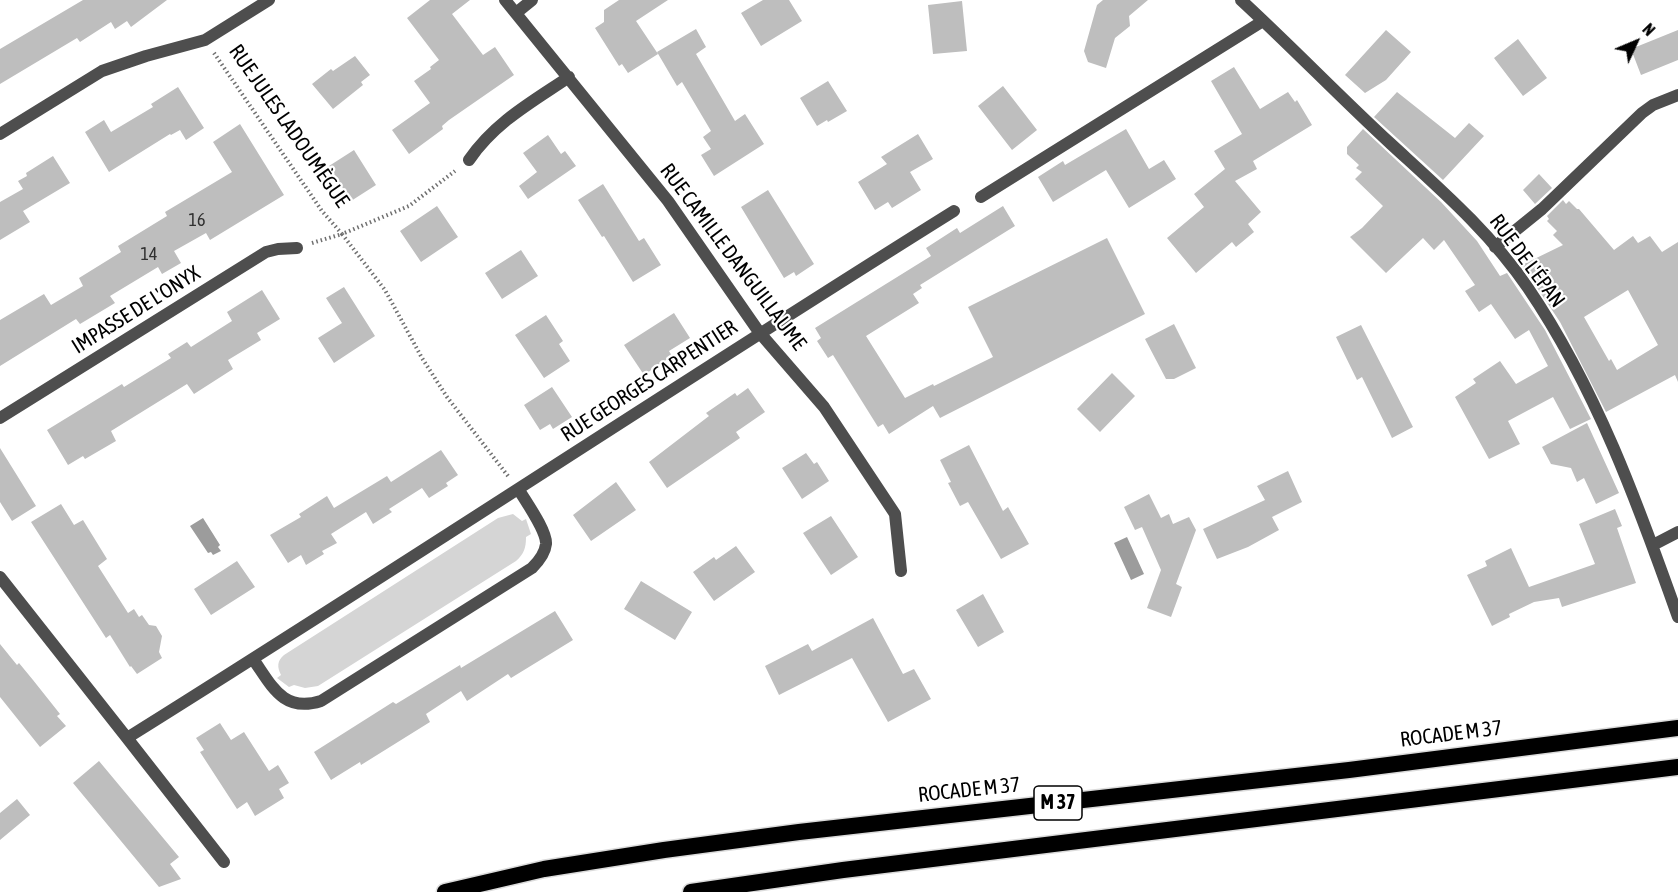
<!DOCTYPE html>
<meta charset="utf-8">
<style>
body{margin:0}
#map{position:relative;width:1678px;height:892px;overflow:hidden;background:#fff;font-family:"Asap Condensed",sans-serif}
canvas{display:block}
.north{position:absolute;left:1606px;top:12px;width:60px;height:60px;-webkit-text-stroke:4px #fff;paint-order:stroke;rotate:46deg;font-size:16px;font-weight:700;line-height:24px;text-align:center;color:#000}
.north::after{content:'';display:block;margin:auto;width:21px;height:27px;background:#000;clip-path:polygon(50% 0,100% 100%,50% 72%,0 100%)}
</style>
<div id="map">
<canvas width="1678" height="892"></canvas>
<div class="north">N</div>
</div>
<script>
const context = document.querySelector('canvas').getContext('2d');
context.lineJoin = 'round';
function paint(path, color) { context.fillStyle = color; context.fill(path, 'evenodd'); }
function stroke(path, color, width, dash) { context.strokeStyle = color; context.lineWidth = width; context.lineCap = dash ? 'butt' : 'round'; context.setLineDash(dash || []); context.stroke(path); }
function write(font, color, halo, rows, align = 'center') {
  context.font = font + ' "Asap Condensed",sans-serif'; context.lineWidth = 4.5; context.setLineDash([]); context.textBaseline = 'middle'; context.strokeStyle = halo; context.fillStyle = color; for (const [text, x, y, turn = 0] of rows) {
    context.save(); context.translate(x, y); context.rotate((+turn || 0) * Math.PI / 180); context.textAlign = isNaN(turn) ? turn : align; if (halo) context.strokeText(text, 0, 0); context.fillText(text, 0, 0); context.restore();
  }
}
paint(new Path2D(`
 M513 514 522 521 526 519 531 534 526 537C526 548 524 554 516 561L318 686 305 688 294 685 289 687 277 678 281 675C277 667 277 661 284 655L498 518Z`), '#d5d5d5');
paint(new Path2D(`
 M203 518 220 545 218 547 221 551 213 555 211 552 208 553 190 526Z
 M1127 537 1144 574 1131 580 1114 543Z`), '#9c9c9c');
paint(new Path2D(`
 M83 0H167L131 27 127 21 115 29 111 22 80 42 77 38 0 84V49Z
 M430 0H470L452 14 483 55 495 47 514 75 449 120 442 126 443 129 409 154 392 130 430 103 414 81 431 69 430 67 439 60 407 18Z
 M619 0H668L636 21 658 54 628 73 622 64 619 66 595 28 604 22V10Z
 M763 0H789L802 21 761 46 741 13Z
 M1103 0H1148L1129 16 1130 26 1115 38 1106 68 1088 62 1084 51 1097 5Z
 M962 1 967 51 933 54 928 5Z
 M696 29 706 47 696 54 735 121 745 114 764 144 714 176 701 155 711 149 703 137 711 131 682 82 677 86 657 52Z
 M1386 30 1411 52 1386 80 1365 93 1345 75Z
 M1678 30V60L1641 75 1631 49Z
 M1518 39 1547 78 1523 96 1494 58Z
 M355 56 370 75 361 82 363 85 333 109 312 84 331 69 333 71Z
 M1234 67 1260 109 1288 92 1295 102 1297 100 1312 125 1253 161 1257 169 1235 181 1261 212 1248 224 1254 232 1236 247 1232 242 1196 273 1167 238 1204 207 1194 194 1225 169 1214 151 1242 134 1211 81Z
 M828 81 847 111 828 122 827 120 817 126 800 98Z
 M1003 86 1037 130 1012 150 978 106Z
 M178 87 204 128 186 140 180 130 171 135 170 134 109 172 85 132 104 120 111 132 153 107 151 104Z
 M1397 92 1455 138 1469 123 1484 136 1443 180 1374 117Z
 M240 124 284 195 210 240 206 233 174 251 181 263 162 274 158 267 110 296 115 303 80 324 76 319 0 366V320L44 294 51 305 83 286 79 278 121 252 118 246 167 216 165 212 232 172 213 142Z
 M1126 129 1149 169 1164 160 1176 179 1129 208 1106 170 1053 202 1038 177 1063 161 1065 165Z
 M1363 129 1441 202 1477 241 1500 276 1507 273 1545 330 1591 419 1570 429 1553 397 1508 421 1520 444 1489 459 1455 397 1476 383 1473 379 1500 361 1516 384 1548 366 1529 330 1515 339 1491 304 1479 312 1465 291 1475 285 1444 240 1434 250 1423 238 1386 273 1350 237 1362 228 1383 206 1355 179 1362 172 1356 168 1359 165 1347 154V147Z
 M918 134 933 159 910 172 921 190 892 208 888 202 875 210 858 182 887 164 881 157Z
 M548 135 561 154 565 151 576 166 528 199 519 186 537 172 523 153Z
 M354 150 376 185 351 201 329 166Z
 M53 156 70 183 23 211 30 222 0 240V202L23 189 18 181 27 176 26 173Z
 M1539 174 1552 188 1535 204 1523 190Z
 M603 184 639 241 644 238 661 265 633 282 604 236 602 237 578 200Z
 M768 190 814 264 796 276 794 272 784 278 741 207Z
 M1563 200 1566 204 1569 201 1577 209H1579L1614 250 1633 236 1638 243 1650 236 1662 252 1678 242V382L1675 375 1606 412 1560 322 1522 265 1563 245 1553 235 1557 231 1547 221 1549 219 1547 216ZM1628 290 1658 345 1617 370 1611 359 1609 361 1584 317Z
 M437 206 458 237 421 262 400 231Z
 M1003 206 1015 226 920 285 922 288 913 294 919 303 866 336 905 398 933 384 934 386 993 357 968 307 1107 238 1145 314 940 418 933 406 889 434 883 424 878 427 833 355 828 358 817 341 821 338 815 328 931 256 926 248 957 228 960 233Z
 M521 250 538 276 502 299 485 273Z
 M344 287 375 336 334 363 318 338 342 323 326 298Z
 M262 290 280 319 257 333 261 340 228 360 233 369 194 394 187 384 111 431 116 441 85 459 83 456 68 465 47 430 122 384 124 387 171 358 168 354 187 342 191 347 232 321 227 312Z
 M674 313 690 338 669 351 672 356 644 375 624 345Z
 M546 315 563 341 559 344 570 361 544 378 515 335Z
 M1174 324 1196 368 1174 379H1166L1145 339Z
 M1361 325 1413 427 1392 438 1362 377 1357 380 1336 337Z
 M1112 373 1135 396 1100 432 1077 409Z
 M552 387 572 417 553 429 550 424 540 430 524 405Z
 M748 388 765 412 736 432 740 438 667 488 649 462 709 416 706 413 735 393 737 396Z
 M1587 423 1619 493 1596 504 1584 478 1577 482 1571 468 1551 464 1542 447Z
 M969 445 1003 511 1008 507 1029 544 1001 559 968 502 960 506 948 483 951 482 940 460Z
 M0 448 36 506 12 521 0 502Z
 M441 450 458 475 446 483 448 486 429 498 422 488 389 509 392 512 373 524 366 512 331 534 337 543 322 551 324 554 306 565 301 555 288 563 270 535 301 517 299 514 327 496 334 508 387 476 391 482Z
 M806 453 814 464 817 462 829 481 802 499 782 468Z
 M1288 471 1302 502 1272 517 1279 530 1248 547 1217 559 1203 529 1265 500 1257 486Z
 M616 482 636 510 591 541 573 515Z
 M1149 494 1161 518 1169 514 1173 524 1189 517 1196 530 1176 584 1182 587 1171 617 1147 608 1161 570 1142 527 1135 530 1124 507Z
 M61 504 74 525 83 520 107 559 98 566 128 613 134 609 139 617 142 615 149 625 156 626 162 636 159 652 162 658 137 674 131 666 130 667 110 635 106 638 31 522Z
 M1615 509 1622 526 1617 528 1636 583 1562 607 1559 598 1534 602 1509 614 1510 617 1492 626 1467 575 1487 566 1485 561 1511 548 1529 587 1595 564 1579 524Z
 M831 516 858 557 831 575 803 533Z
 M736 546 755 572 714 601 693 572 714 557 716 560Z
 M237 561 255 587 211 615 194 589Z
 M641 581 692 612 675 640 624 609Z
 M983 594 1004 632 978 647 956 610Z
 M555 611 573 640 511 678 508 674 467 701 461 691 426 714 430 722 361 765 360 762 331 780 314 752 393 702 396 704 460 665 461 668Z
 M873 618 903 674 914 669 931 699 888 722 852 658 779 695 765 666 808 644 812 651Z
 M0 644 17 665 19 663 33 680 60 714 57 716 66 726 40 747 0 697Z
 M220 723 231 740 244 732 269 771 278 765 289 783 279 789 284 798 255 816 247 802 237 809 200 752 204 750 196 738Z
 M99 761 179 857 170 864 181 879 159 887 73 783Z
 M17 799 30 815 0 840V813Z`), '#bebebe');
const trunk = new Path2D(`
 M445 892 544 869 664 850 799 832 1349 770 1678 728
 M691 892 843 870 1678 767`);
stroke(trunk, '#dbdbdb', 19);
stroke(new Path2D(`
 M214 53 322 211 342 234 409 206 455 171
 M312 243 342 234 385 290 422 358 447 397 508 476`), '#707070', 4, [1.5, 3]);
stroke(new Path2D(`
 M505 0 668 201 759 332 824 407 895 514 901 571
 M1241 0C1292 47 1340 97 1391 144 1440 189 1490 232 1528 288 1596 388 1638 504 1678 617
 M516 13 532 0
 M0 134 102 71 146 56 205 40 269 0
 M469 160C495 122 532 102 569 77
 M981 197 1263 21
 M1495 247 1542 209 1642 113 1653 105 1678 95
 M0 418 266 252 278 249 297 248
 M1653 545 1678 532
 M0 577 127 738C404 565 677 384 954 211
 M253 659C272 686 283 713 321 701L532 568C538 562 545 554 546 544 547 531 526 502 519 490
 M127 738 224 862`), '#4e4e4e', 12);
stroke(trunk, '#000', 16);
write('18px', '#303030', null, [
 ["16",197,220],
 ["14",149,254]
]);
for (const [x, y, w] of [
 [1058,803,48]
]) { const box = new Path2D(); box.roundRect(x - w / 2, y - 17, w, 34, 4.5); context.fillStyle = '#fff'; context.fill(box); stroke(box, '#000', 1.5); }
write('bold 20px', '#000', null, [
 ["M 37",1058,803]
]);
write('21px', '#000', '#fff', [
 ["RUE JULES LADOUMÈGUE",289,126,55],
 ["RUE CAMILLE DANGUILLAUME",733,257,53],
 ["RUE DE L'ÉPAN",1527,261,53],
 ["IMPASSE DE L'ONYX",136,310,-32],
 ["RUE GEORGES CARPENTIER",649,381,-33],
 ["ROCADE M 37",1451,734,-7],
 ["ROCADE M 37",969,790,-6]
]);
</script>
